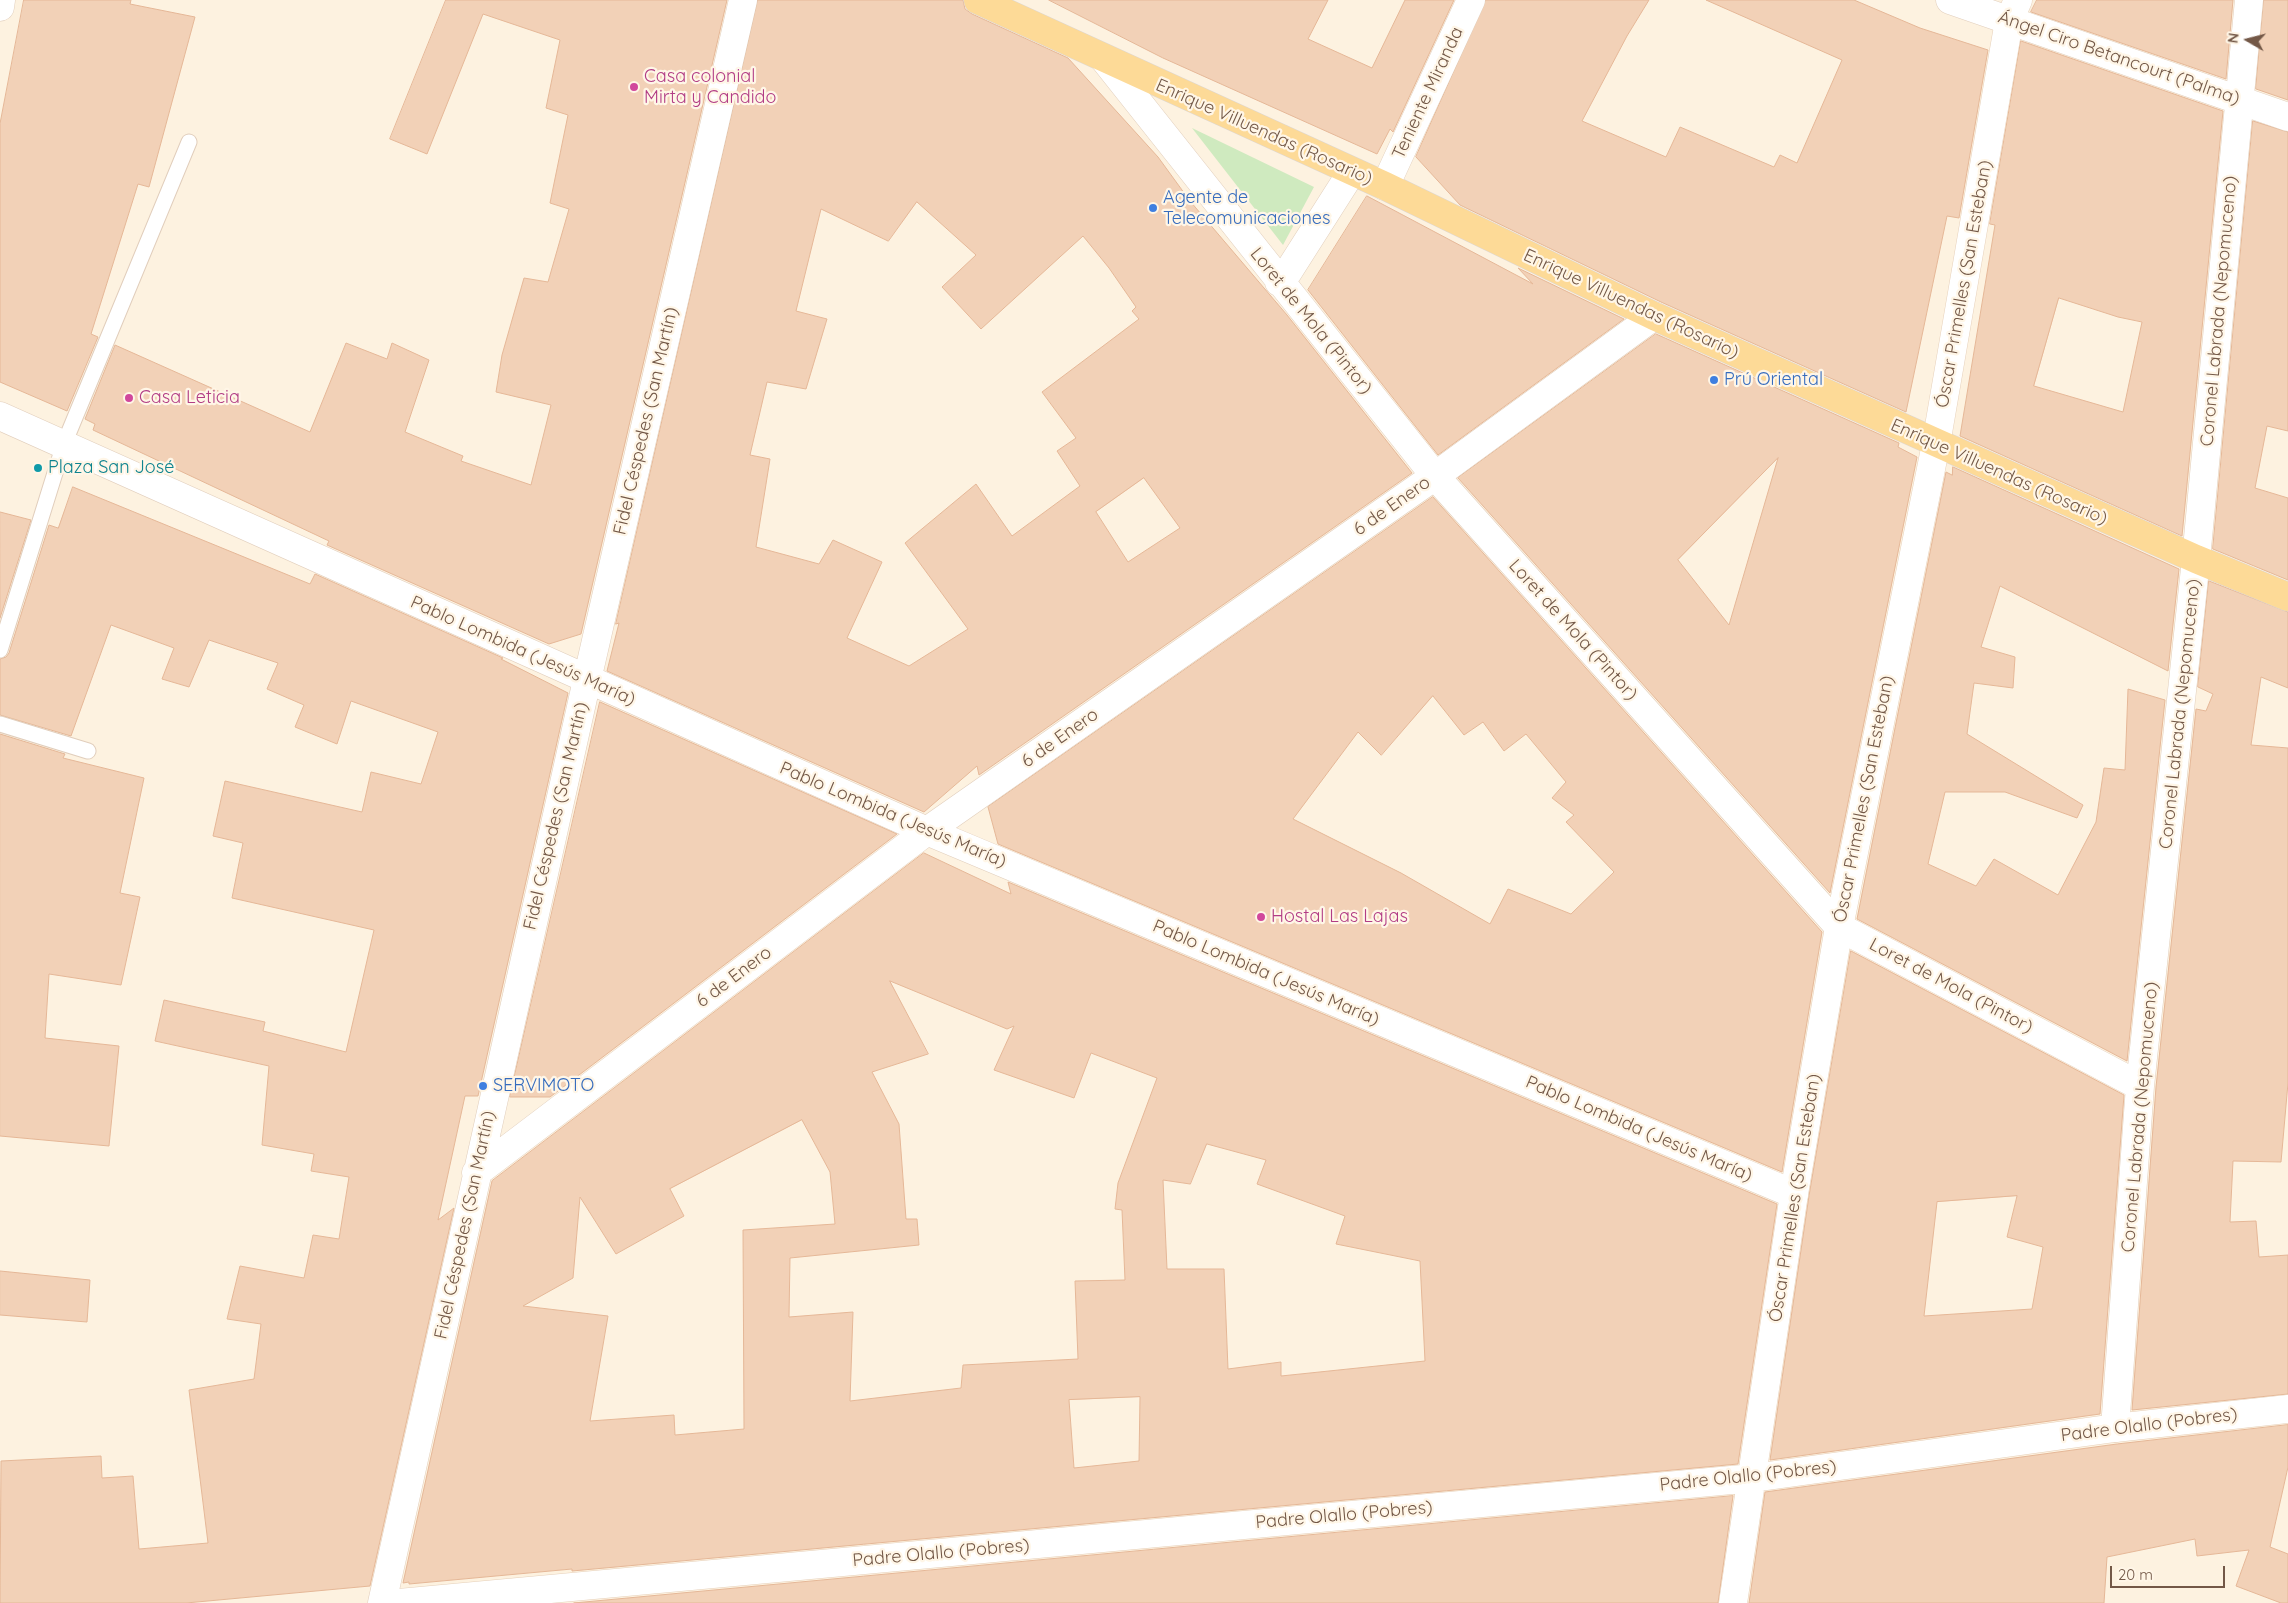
<!DOCTYPE html>
<meta charset="utf-8">
<style>
body{margin:0}
#map{position:relative;width:2288px;height:1603px;overflow:hidden;background:#fdf2e0;font-family:Quicksand,sans-serif}
canvas{display:block}
.north{position:absolute;left:2223px;top:15px;width:50px;height:50px;-webkit-text-stroke:4px #fff6e7;paint-order:stroke;rotate:278deg;font-size:14px;font-weight:700;line-height:20px;text-align:center;color:#735847}
.north::after{content:'';display:block;margin:auto;width:18px;height:22px;background:#735847;clip-path:polygon(50% 0,100% 100%,50% 72%,0 100%)}
.scale{position:absolute;left:2110px;top:1566px;width:115px;height:22px;box-sizing:border-box;border:2px solid #735847;border-top:0;padding-left:6px;font-size:15px;line-height:18px;white-space:nowrap;color:#735847;-webkit-text-stroke:4px #fff6e7;paint-order:stroke}
</style>
<div id="map">
<canvas width="2288" height="1603"></canvas>
<div class="north">N</div>
<div class="scale">20 m</div>
</div>
<script>
const context = document.querySelector('canvas').getContext('2d');
context.lineJoin = 'round';
function paint(path, color) { context.fillStyle = color; context.fill(path, 'evenodd'); }
function stroke(path, color, width, dash) { context.strokeStyle = color; context.lineWidth = width; context.lineCap = dash ? 'butt' : 'round'; context.setLineDash(dash || []); context.stroke(path); }
function write(font, color, halo, rows, align = 'center') {
  context.font = font + ' Quicksand,sans-serif'; context.lineWidth = 4.5; context.setLineDash([]); context.textBaseline = 'middle'; context.strokeStyle = halo; context.fillStyle = color; for (const [text, x, y, turn = 0] of rows) {
    context.save(); context.translate(x, y); context.rotate((+turn || 0) * Math.PI / 180); context.textAlign = isNaN(turn) ? turn : align; if (halo) context.strokeText(text, 0, 0); context.fillText(text, 0, 0); context.restore();
  }
}
paint(new Path2D(`
 M1192 128 1314 187 1283 245Z`), '#cfeabf');
const building = new Path2D(`
 M24 0H131L130 4 195 17 149 187 138 184 91 334 98 337 67 411 0 382V124Z
 M446 0H727L581 634 549 644 327 545 329 541 93 430 95 424 85 419 115 345 310 432 346 343 387 359 392 343 429 360 405 432 463 456 461 461 531 485 551 405 496 392 502 355 524 278 548 282 569 209 550 203 568 115 546 108 560 40 483 14 427 154 390 139Z
 M758 0H963L965 9 972 14 1068 58 1158 157 1190 201 1287 315 1412 473 979 775 977 766 924 812 607 671 619 623 616 624ZM917 202 976 255 942 287 981 329 1083 236 1109 268 1136 307 1132 311 1139 319 1042 392 1076 438 1057 451 1080 486 1012 536 976 484 905 543 968 629 909 666 847 638 882 562 833 540 819 564 756 547 770 459 750 455 767 382 806 389 827 319 796 311 821 209 888 241ZM1144 478 1180 528 1128 562 1096 512Z
 M1049 0H1328L1308 39 1372 68 1405 0H1454L1393 132 1390 129 1377 154 1163 58Z
 M1486 0H1649L1627 36 1582 121 1666 157 1680 127 1774 167 1780 155 1797 163 1842 60 1706 0H1854L1920 28 1988 50 1959 218 1947 216 1906 412 1661 302 1460 205 1416 157Z
 M2037 0H2233L2226 79 2031 12Z
 M2264 0H2288V100L2256 89Z
 M2021 41 2223 111 2182 536 1960 436 1995 225 1990 224ZM2059 298 2118 317 2142 322 2123 412 2034 386Z
 M2253 121 2288 132V431L2267 426 2255 488 2288 498V580L2213 549Z
 M1367 196 1533 284 1518 268 1624 319 1438 455 1308 290Z
 M1656 334 1899 443 1898 447 1917 457 1830 893 1458 478ZM1778 458 1729 625 1678 560Z
 M1953 467 2179 569 2168 671 2000 586 1981 647 2015 657 2013 688 1974 683 1967 734 2083 805 2077 818 2005 792H1945L1928 864 1976 886 1994 859 2058 895 2096 822 2104 768 2125 770 2128 689 2165 700 2127 1061 1857 919 1946 472 1952 475Z
 M73 487 310 584 315 574 503 658 501 659 568 693 478 1096H465L438 1220 454 1208 370 1586 186 1603H0L1 1461 101 1456 102 1478 133 1476 139 1549 208 1543 189 1390 254 1379 261 1324 227 1319 240 1266 304 1278 313 1235 339 1239 349 1177 311 1171 314 1154 262 1145 269 1066 155 1041 164 1000 265 1022 263 1031 346 1052 374 930 232 898 243 843 213 836 225 781 362 812 371 772 421 784 438 732 351 701 337 744 295 727 304 705 267 689 278 663 209 640 189 687 162 679 174 648 111 625 71 736 0 715V659L6 657 9 653 49 525 58 528Z
 M1433 497 1822 932 1782 1172 998 844 988 807ZM1433 696 1464 735 1483 722 1504 751 1526 734 1566 782 1552 798 1574 815 1566 822 1614 872 1571 914 1508 889 1490 924 1401 873 1293 819 1358 732 1381 755Z
 M0 512 31 520 0 618Z
 M2209 581 2288 612V688L2261 677 2251 745 2288 748V1083L2281 1162 2233 1161 2230 1222 2256 1221 2259 1257 2288 1255V1394L2132 1410 2156 1087 2196 709 2206 711 2213 694 2198 687Z
 M600 702 897 834 550 1097H510Z
 M0 734 65 754 63 758 144 778 120 893 140 897 121 985 49 974 45 1038 119 1046 109 1146 0 1136Z
 M924 853 1011 894 1008 882 1777 1204 1738 1464 572 1571V1569L409 1584V1582L403 1583 492 1181ZM890 981 1007 1029 1014 1026 994 1070 1074 1098 1091 1053 1157 1078 1118 1183 1115 1209 1122 1210 1125 1280 1075 1281 1078 1359 963 1365 961 1388 850 1401 853 1312 789 1317 790 1258 919 1245 917 1219H906L899 1124 872 1072 928 1054ZM802 1120 830 1172 835 1224 743 1230 744 1429 675 1435 674 1415 590 1421 608 1316 523 1306 573 1278 580 1197 616 1254 684 1216 670 1189ZM1207 1144 1266 1160 1257 1184 1345 1216 1336 1244 1420 1261 1425 1361 1281 1376V1362L1228 1369 1224 1269H1167L1163 1180 1190 1184ZM1140 1397 1139 1461 1074 1468 1069 1400Z
 M1851 951 2124 1095 2100 1414 1770 1460 1809 1196ZM2017 1196 2007 1237 2043 1247 2032 1309 1924 1316 1937 1202Z
 M0 1271 90 1280 87 1322 0 1315Z
 M2288 1425V1467L2270 1547 2288 1554V1603H2281L2236 1586 2249 1550 2197 1556 2195 1539 2107 1557 2104 1603H1749L1765 1492 2117 1444Z
 M1733 1496 1718 1603H574Z`);
paint(building, '#f2d1b7');
stroke(building, '#e5b797', 1);
const service = new Path2D(`
 M0 650 64 444 189 142
 M0 724 88 751`);
const minor = new Path2D(`
 M1950 0 2288 117
 M0 7 1 0
 M1104 59 1435 476 1839 927 2140 1086
 M1385 186 1471 0
 M1279 282 1288 272 1351 173
 M0 416 927 831 1794 1194
 M476 1173 927 831 1435 476 1654 316
 M2115 1428 2140 1086 2196 559 2249 0
 M382 1603 587 680 743 0`);
const secondary = new Path2D(`
 M399 1603 1753 1478 2115 1428 2288 1409
 M1733 1603 1794 1194 1839 927 1936 444 2009 21 2018 0`);
const primary = new Path2D(`
 M978 0 1385 186 1654 316 2196 559 2288 597`);
stroke(service, '#e1cebc', 17);
stroke(minor, '#e1cebc', 29);
stroke(secondary, '#e6d0ba', 29);
stroke(primary, '#ddd7d3', 29);
stroke(service, '#fff', 15);
stroke(minor, '#fff', 28);
stroke(secondary, '#fff', 28);
stroke(primary, '#fdda97', 28);
for (const [x, y, r, color] of [
 [634,87,5,"#d1479c"],
 [1153,208,5,"#3f7fe0"],
 [1714,380,5,"#3f7fe0"],
 [129,398,5,"#d1479c"],
 [38,468,5,"#0f9aa8"],
 [1261,917,5,"#d1479c"],
 [483,1086,5,"#3f7fe0"]
]) { const dot = new Path2D(); dot.arc(x, y, r, 0, 2 * Math.PI); context.fillStyle = color; context.fill(dot); stroke(dot, '#fff6e7', 2); }
write('18px', '#735847', '#fff6e7', [
 ["Ángel Ciro Betancourt (Palma)",2119,58,19],
 ["Teniente Miranda",1428,93,-65],
 ["Enrique Villuendas (Rosario)",1264,132,24],
 ["Óscar Primelles (San Esteban)",1964,284,-80],
 ["Enrique Villuendas (Rosario)",1631,304,25],
 ["Coronel Labrada (Nepomuceno)",2219,311,-85],
 ["Loret de Mola (Pintor)",1311,321,51],
 ["Fidel Céspedes (San Martín)",646,421,-77],
 ["Enrique Villuendas (Rosario)",1999,472,24],
 ["6 de Enero",1392,506,-35],
 ["Loret de Mola (Pintor)",1573,630,48],
 ["Pablo Lombida (Jesús María)",523,651,24],
 ["Coronel Labrada (Nepomuceno)",2180,714,-84],
 ["6 de Enero",1060,738,-35],
 ["Óscar Primelles (San Esteban)",1864,799,-79],
 ["Pablo Lombida (Jesús María)",893,815,23],
 ["Fidel Céspedes (San Martín)",556,816,-77],
 ["Pablo Lombida (Jesús María)",1266,973,23],
 ["6 de Enero",734,977,-37],
 ["Loret de Mola (Pintor)",1951,986,28],
 ["Coronel Labrada (Nepomuceno)",2140,1117,-85],
 ["Pablo Lombida (Jesús María)",1639,1129,23],
 ["Óscar Primelles (San Esteban)",1795,1198,-81],
 ["Fidel Céspedes (San Martín)",465,1225,-78],
 ["Padre Olallo (Pobres)",2149,1425,-7],
 ["Padre Olallo (Pobres)",1748,1476,-6],
 ["Padre Olallo (Pobres)",1344,1515,-5],
 ["Padre Olallo (Pobres)",941,1553,-5]
]);
write('18px', '#b23c85', '#fff6e7', [
 ["Casa colonial",644,77],
 ["Mirta y Candido",644,98],
 ["Casa Leticia",139,398],
 ["Hostal Las Lajas",1271,917]
], 'left');
write('18px', '#366cbe', '#fff6e7', [
 ["Agente de",1163,198],
 ["Telecomunicaciones",1163,219],
 ["Prú Oriental",1724,380],
 ["SERVIMOTO",493,1086]
], 'left');
write('18px', '#0d838f', '#fff6e7', [
 ["Plaza San José",48,468]
], 'left');
</script>
